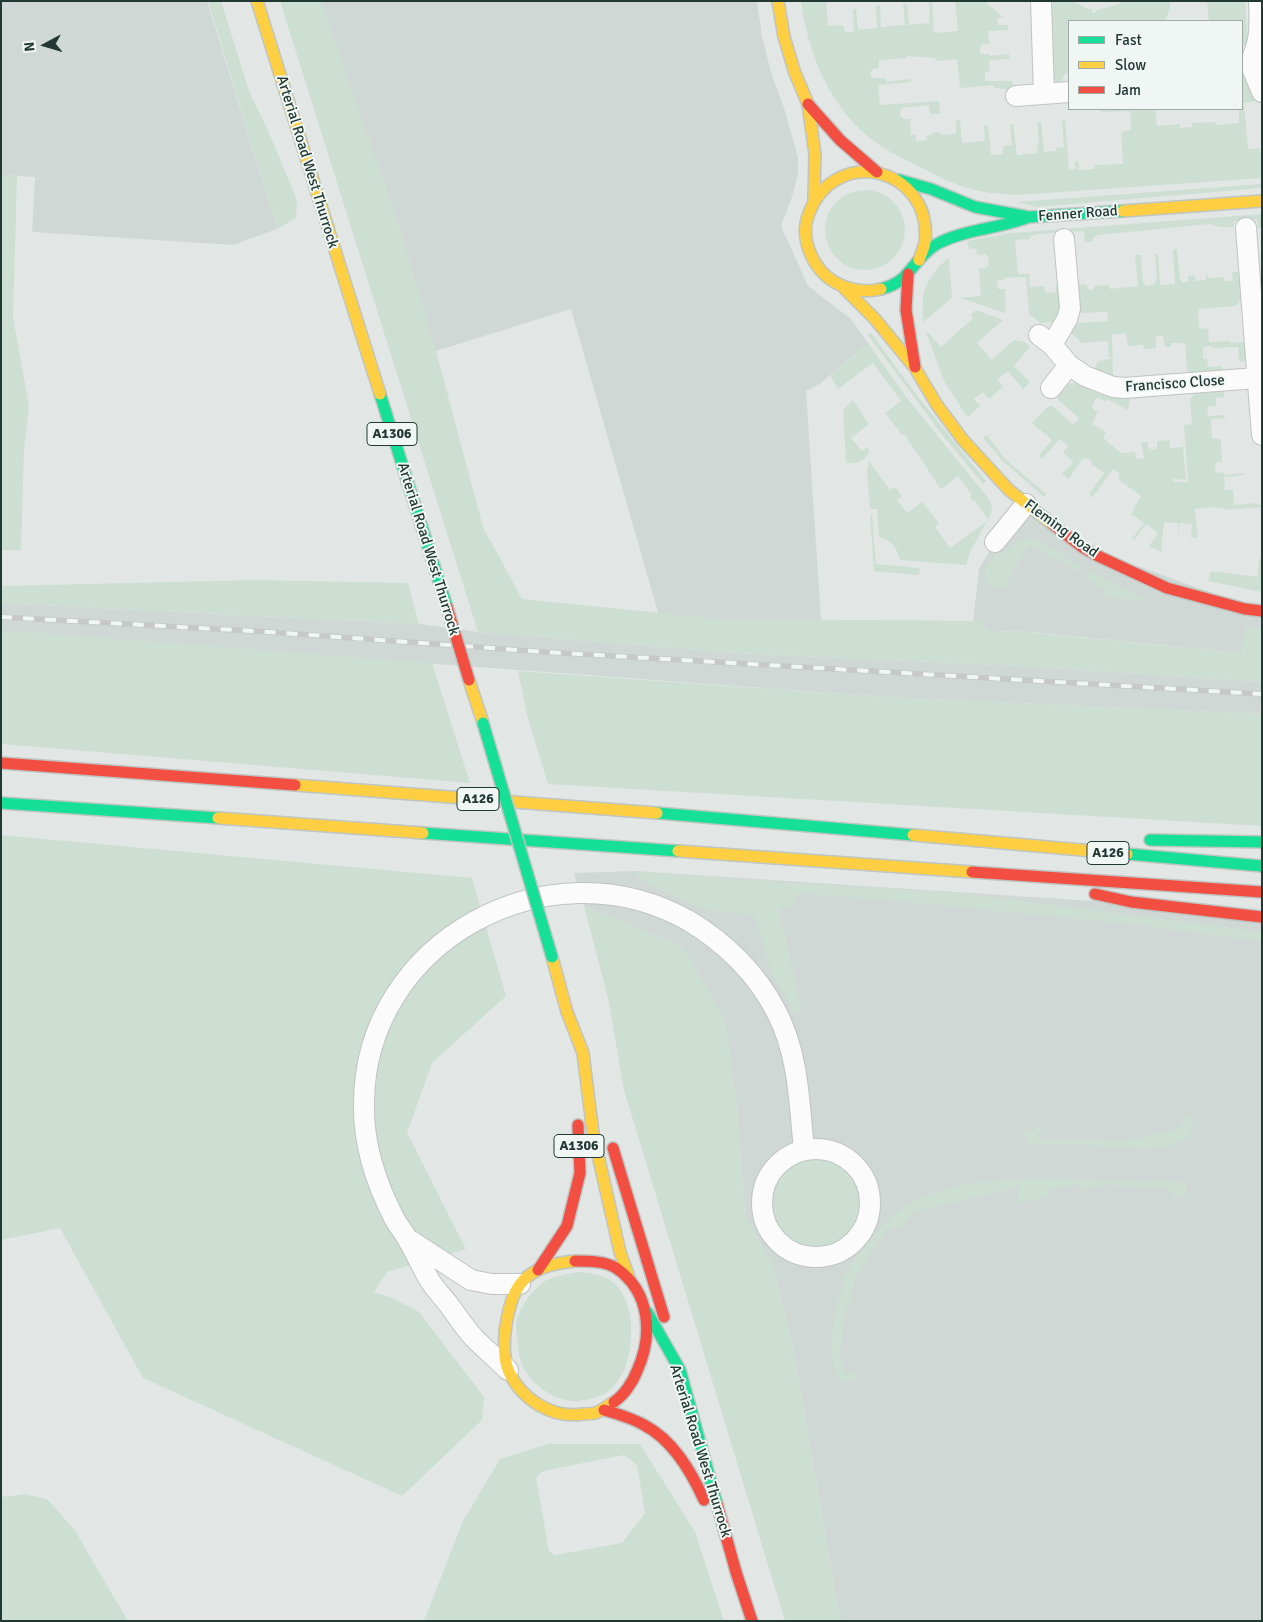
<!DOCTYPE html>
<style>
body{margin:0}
#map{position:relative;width:1263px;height:1622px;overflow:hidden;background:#e2e7e5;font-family:Signika,sans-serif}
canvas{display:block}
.frame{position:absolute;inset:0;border:2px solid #223833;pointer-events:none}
.legend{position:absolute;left:1068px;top:20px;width:175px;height:90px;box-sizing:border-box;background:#f0f6f3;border:1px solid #9eaaa6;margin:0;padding:6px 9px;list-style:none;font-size:15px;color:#223833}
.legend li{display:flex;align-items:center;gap:10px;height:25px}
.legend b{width:25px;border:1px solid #9eaaa6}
.north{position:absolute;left:20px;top:20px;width:50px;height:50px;-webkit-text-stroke:4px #f0f6f3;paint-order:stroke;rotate:264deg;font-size:14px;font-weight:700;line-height:20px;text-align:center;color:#223833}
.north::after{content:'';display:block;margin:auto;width:18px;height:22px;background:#223833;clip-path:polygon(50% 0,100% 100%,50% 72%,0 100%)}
</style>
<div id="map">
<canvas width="1263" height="1622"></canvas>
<div class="frame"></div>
<ul class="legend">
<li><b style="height:6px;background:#16e098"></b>Fast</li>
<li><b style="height:6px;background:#ffcf43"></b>Slow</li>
<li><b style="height:6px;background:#f24e42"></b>Jam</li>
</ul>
<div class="north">N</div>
</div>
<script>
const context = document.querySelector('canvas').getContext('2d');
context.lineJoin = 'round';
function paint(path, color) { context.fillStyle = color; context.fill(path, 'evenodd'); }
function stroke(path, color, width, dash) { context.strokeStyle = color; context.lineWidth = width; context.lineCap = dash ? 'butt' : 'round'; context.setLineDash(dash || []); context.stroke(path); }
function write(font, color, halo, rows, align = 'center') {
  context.font = font + ' Signika,sans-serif'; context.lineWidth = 4; context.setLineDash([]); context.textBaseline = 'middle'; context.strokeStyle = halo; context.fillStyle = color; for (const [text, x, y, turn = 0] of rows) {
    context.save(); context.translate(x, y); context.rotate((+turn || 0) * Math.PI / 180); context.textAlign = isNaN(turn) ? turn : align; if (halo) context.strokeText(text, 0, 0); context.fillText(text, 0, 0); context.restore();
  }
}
paint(new Path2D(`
 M1 1H207L277 229 233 245 32 232 35 177 1 175Z
 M286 1H757L762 37 771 72 786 114 798 158V175L792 197 781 226 808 286 850 318 868 343 821 383 806 391 821 620 973 621 979 569 995 542 1026 504 1079 545 1262 611V647L1241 645V653L1031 632 661 623 571 309 404 361Z
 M1 603 419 624 478 632 735 653 1022 666 1262 682 1260 714 886 697 1 632Z
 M634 871 1262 912V1621H842L837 1603 795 1358 774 1268 745 1216 736 1098 683 947 584 906 574 873Z`), '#d0d8d5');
paint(new Path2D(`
 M208 1H221L249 91 267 128 297 200 296 218 277 229Z
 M280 1H321L399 225 436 351 483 527 522 599 720 619 978 621 990 631 1026 632 1240 653 1246 626 1262 629V682L1022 666 735 653 478 632Z
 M801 1H826L828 26 843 25 845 32H852L854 30 853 9H856L858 30 877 28 876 6 880 5 881 27 905 25 903 4H907L909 25 930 23 929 2 932 1 934 33 958 31 955 1H984L1003 17 997 18 998 25H1008V30L988 31 989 44H982L980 47V52L983 54H990V56L1009 54 1010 59 989 60 990 72H985V81H1012L1013 90 994 88V85L960 88 957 59 936 61 935 58 907 56V58L879 60V68L873 69 870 72 871 76 873 78H885L886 82 911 79V82L878 85 880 105 939 101 940 114H930L929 105 902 108 900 111V116L904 119H910L911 135H916V141L927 140 926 135H932V133L940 132 941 135 956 134V120H960L962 143 985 141 984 125H988L991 155 1003 154V146L1012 145 1010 124H1013L1017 155 1038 153 1037 145 1039 144 1037 122H1041L1044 152 1056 151V148L1064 147 1062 120H1065L1069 170 1076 169 1075 162 1078 161 1079 170 1094 169V165L1123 164 1121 133H1123V131L1131 130 1130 111 1101 112V109H1155L1157 126 1180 124V128L1192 127V123L1215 122 1216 125 1239 123V109H1242V75L1245 77 1254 100H1257L1256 101 1244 103 1248 149 1260 148V152H1262V178L1017 195C1000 194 982 193 965 187 948 182 932 173 916 165 900 157 884 149 870 138 828 105 808 52 801 1Z
 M1053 1H1073L1086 8 1093 10 1092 13H1095L1096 10 1117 5 1124 1H1170V8L1165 21H1069V72L1065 74 1059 84 1052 78 1048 10H1052Z
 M1207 1H1245L1248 42 1246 46H1242V21H1209Z
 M1 175 17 176 13 318 29 406 24 450 21 550H1Z
 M1262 184V188L1037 207 1017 202Z
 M825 230a40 40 0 1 1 80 0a40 40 0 1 1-80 0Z
 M1262 214V228H1258L1257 219 1234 221V227H1221L1209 224 1098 235 1094 237 1091 242H1085L1084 231 1037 234 1030 236V239L1015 240 1018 274H1029L1030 287 1044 286 1045 293 1056 292V285L1061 284 1059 322 1040 323 1029 314 1026 277 1004 278V280L997 281 998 289H1005L1006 309H1005V313L960 298 981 296 979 269 986 268 989 265 988 257 985 254 977 255 976 248 969 249 967 241 1011 233Z
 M1175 249H1177L1180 279 1183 283 1188 281V276L1195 275 1196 281 1206 280V274H1207L1208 278 1223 277 1224 281H1233L1232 272H1240L1244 291 1241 294V300L1236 306 1198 309 1199 329 1208 328 1209 342 1230 341V343L1244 342 1246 358 1244 362 1239 361 1238 347 1213 348 1212 346 1203 347V359H1207L1208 367 1222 366 1223 370 1190 373 1187 370 1185 343H1171V347H1165L1163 336H1156V348L1144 349 1143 345 1128 346 1126 333 1112 335 1113 377 1094 370 1098 361 1111 359V357H1109L1108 341 1082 343 1070 332 1078 323 1108 321 1107 312 1077 313 1078 285 1086 284 1089 290H1093L1095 286 1109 285 1110 289 1138 286 1135 255H1141L1143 283 1147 286 1154 285 1157 278 1155 254H1158L1160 285 1175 284 1173 250Z
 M949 258 952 298 923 322C923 314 922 306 923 298 925 283 937 266 949 258Z
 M976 310 1003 320 977 343 992 360 1014 340 1025 342 1030 347 1014 366 1030 382 1023 389 1008 371 997 379 1003 387 989 399 983 392 974 399 980 406 970 415V416L968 418 944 381 926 332 927 331 941 347 973 318 970 315Z
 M871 333 915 393 986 481 983 484 943 436 868 335Z
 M868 343 907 398 988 498 992 506 991 514 970 552 966 565 900 560C897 547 892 541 879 537L877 509H870L867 472 869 461 890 490 895 487 902 496 897 500 907 513 922 502 939 523 935 527 950 548 989 520 974 500 972 501 970 497 971 494 958 476 941 489 904 434 902 435 885 413 901 401 873 363 838 389 830 376Z
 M1076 383C1093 393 1110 399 1130 398L1128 410 1108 399 1105 402 1099 398 1096 399 1092 406 1093 409 1098 412 1092 424 1106 432 1103 438 1121 453 1135 452 1136 459 1144 458 1141 442H1148V447L1152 450 1155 449 1157 447V441L1170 440V448L1182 447V439L1186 480 1173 479V482H1188L1184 425 1192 424 1190 399 1195 393 1224 391V397L1216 398V406L1207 407 1208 416 1225 415V418L1211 419 1212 438 1221 440 1222 462H1217L1215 465V470L1219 473 1223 472 1224 475 1243 473V475L1224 477 1225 490H1233L1234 505 1258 503V505H1262V514L1261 507 1225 510V508H1218L1217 507 1195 509 1198 538H1191L1192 524 1180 523 1178 534V523L1164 522 1161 552 1149 546 1158 533 1146 524 1134 540 1132 539 1144 523 1131 514 1134 510 1133 509 1141 496 1118 479 1120 474 1113 469 1093 497 1089 494 1104 473 1093 465 1088 471 1092 465 1091 460 1087 458 1082 459 1069 479 1062 474 1073 462 1063 452 1068 446 1060 439 1042 459 1039 455 1052 440 1032 423 1048 406H1053L1073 425 1079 418 1058 400V395L1068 384Z
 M853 400 869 424 851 438 862 451 867 447 870 451C862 463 860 463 846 463L843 410Z
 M987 435 1005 459 1046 494 1044 497 1003 461 983 438Z
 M870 515H872L876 564 920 568 919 575 874 571Z
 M1030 537 1035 538 1083 568 1080 572 1029 545 1007 581 1010 583 1006 588C993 586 984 586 984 570L998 552 1002 555C1011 545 1017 541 1030 537Z
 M1259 559H1262V592L1208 581 1211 571 1258 577Z
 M1091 572 1148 601 1104 597 1107 590 1087 579Z
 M256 580 408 583 419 624 1 603V586Z
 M1 630 432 663 470 783 1 744Z
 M518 671 886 697 1262 714V826L548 784 528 719Z
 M1 835 472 878 506 996 432 1063 407 1133 466 1249 387 1272 374 1292 392 1298 419 1312 484 1397 482 1420 402 1496 143 1378 60 1228 1 1240Z
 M634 871 792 883 953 892 1262 932V941C1107 920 952 905 797 893L795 904 779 909 802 1010 792 1014 788 1001 770 971 766 953 753 915 702 909 642 881Z
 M584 906 683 947 726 1022 736 1098 745 1216 774 1268 795 1358 837 1603 842 1621H785L624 1090 608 998Z
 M1186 1117H1191V1131L1186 1139C1180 1140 1177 1144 1172 1145 1153 1152 1108 1146 1086 1145 1067 1144 1047 1145 1027 1143L1025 1138V1131L1036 1130 1038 1126H1040L1041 1130 1036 1139H1088L1124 1141 1175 1130 1181 1126Z
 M772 1202a45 45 0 1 1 90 0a45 45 0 1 1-90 0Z
 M1059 1178 1138 1182 1177 1181 1184 1184 1186 1188 1184 1197H1176L1166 1188 1105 1185 1082 1190 1081 1184 1050 1190V1196L1019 1203 1017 1198 1020 1187 916 1211 904 1224 886 1231 870 1253 856 1278 844 1317 841 1349 839 1350 843 1374 856 1373V1379L853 1381 841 1382C828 1364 832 1333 836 1312 839 1302 840 1292 843 1282 848 1268 858 1256 867 1244 880 1228 894 1213 911 1203 949 1180 1016 1178 1059 1178Z
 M578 1272C586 1273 597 1273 604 1277 640 1291 637 1360 615 1385 606 1396 591 1400 577 1401 560 1402 542 1391 531 1379 521 1368 519 1357 518 1344 517 1338 516 1331 516 1325 517 1310 533 1289 545 1281 554 1276 568 1274 578 1272Z
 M548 1444H640L695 1532 724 1621H424L463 1521 500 1459ZM624 1455 637 1465 645 1513 622 1543 555 1555 549 1551 536 1478 543 1471Z
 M1 1493 5 1497 24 1494 47 1499 74 1529 128 1621H1Z`), '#ccdfd2');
const street = new Path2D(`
 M1041 1 1044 94
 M1259 1C1260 26 1261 40 1250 63L1262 92
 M1016 96 1069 92
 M1246 228 1262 435
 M1039 335 1052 345 1069 365 1085 376 1113 387 1124 388 1257 378
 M1052 345 1067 319 1070 308 1064 239
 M1051 388 1069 365
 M995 542 1026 504
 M762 1203a54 54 0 1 1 108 0a54 54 0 1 1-108 0Z
 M411 1241 471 1280 492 1284H520
 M508 1370C497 1359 485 1349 474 1338 465 1328 457 1316 449 1305 443 1297 435 1289 430 1281 422 1268 416 1253 408 1240 404 1232 398 1226 394 1218 376 1183 363 1144 364 1104 364 941 550 841 689 921 726 943 758 975 777 1013 799 1056 799 1103 804 1149`);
const fast = new Path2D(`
 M899 180 931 189 975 207 1029 217 1123 211
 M881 289C889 287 896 284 902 279 914 268 922 252 937 244 965 229 999 229 1029 217
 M380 394 447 607
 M1 803 218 818
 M657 813 913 835
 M423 833 678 851
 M1150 840 1262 842
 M1127 854 1262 866
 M647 1312 680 1370 717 1504`);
const slow = new Path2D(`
 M257 1 380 394
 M778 1 784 37 795 73 808 104 815 154 814 200
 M1123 211 1262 201
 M844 288 875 319 915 368 937 405 963 440 1009 490 1052 524
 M881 289C861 294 837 288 822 272 809 257 801 235 808 216 833 143 933 167 925 242 924 248 921 254 919 260
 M469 680 483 723
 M295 785 657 813
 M218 818 423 833
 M913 835 1127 854
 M678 851 972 872
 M552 957 567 1012 583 1053 593 1133 620 1252 630 1280
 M575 1261C558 1263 539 1266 526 1278 514 1288 510 1305 507 1319 504 1336 502 1356 509 1372 522 1400 553 1419 583 1414 588 1414 594 1414 598 1412 604 1409 609 1405 614 1402`);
const jam = new Path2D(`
 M808 104 840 140 877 172
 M908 274 906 310 915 367
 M1052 524 1082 547 1098 556 1167 588 1245 609 1262 611
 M1 763 295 785
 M972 872 1262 892
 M1095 894 1131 902 1262 917
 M613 1148 664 1317
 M575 1261C588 1261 605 1261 616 1268 651 1292 653 1336 637 1371 633 1382 624 1395 614 1402
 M538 1270 567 1226 580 1173 578 1125
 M604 1410C618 1414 632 1418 644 1425 673 1440 691 1471 704 1500
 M717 1504 736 1572 752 1621`);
stroke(street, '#bfc4c2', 22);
stroke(fast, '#bec5c2', 14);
stroke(slow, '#bec5c2', 14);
stroke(jam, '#bec5c2', 14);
stroke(street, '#fbfbfb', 20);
stroke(fast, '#16e098', 11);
stroke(slow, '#ffcf43', 11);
stroke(jam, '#f24e42', 11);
const rail = new Path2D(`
 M1 617 270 632 545 652 1262 694`);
stroke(rail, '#c6c9c8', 5.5);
stroke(rail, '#f0f6f3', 4, [11]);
const fastBridge = new Path2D(`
 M483 723 552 957`);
const jamBridge = new Path2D(`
 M447 607 469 680`);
stroke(fastBridge, '#bcc3c1', 14, []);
stroke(jamBridge, '#bcc3c1', 14, []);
stroke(fastBridge, '#16e098', 11);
stroke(jamBridge, '#f24e42', 11);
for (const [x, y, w] of [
 [392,434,50],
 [478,799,42],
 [1108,853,42],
 [579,1146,50]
]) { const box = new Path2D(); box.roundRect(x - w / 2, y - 11.5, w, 23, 4); context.fillStyle = '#f0f6f3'; context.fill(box); stroke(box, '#223833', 1); }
write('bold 14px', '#223833', null, [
 ["A1306",392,434],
 ["A126",478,799],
 ["A126",1108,853],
 ["A1306",579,1146]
]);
write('15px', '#223833', '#f0f6f3', [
 ["Arterial Road West Thurrock",307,162,73],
 ["Fenner Road",1078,214,-4],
 ["Francisco Close",1175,384,-4],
 ["Fleming Road",1061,529,36],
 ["Arterial Road West Thurrock",428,549,73],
 ["Arterial Road West Thurrock",700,1451,73]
]);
</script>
